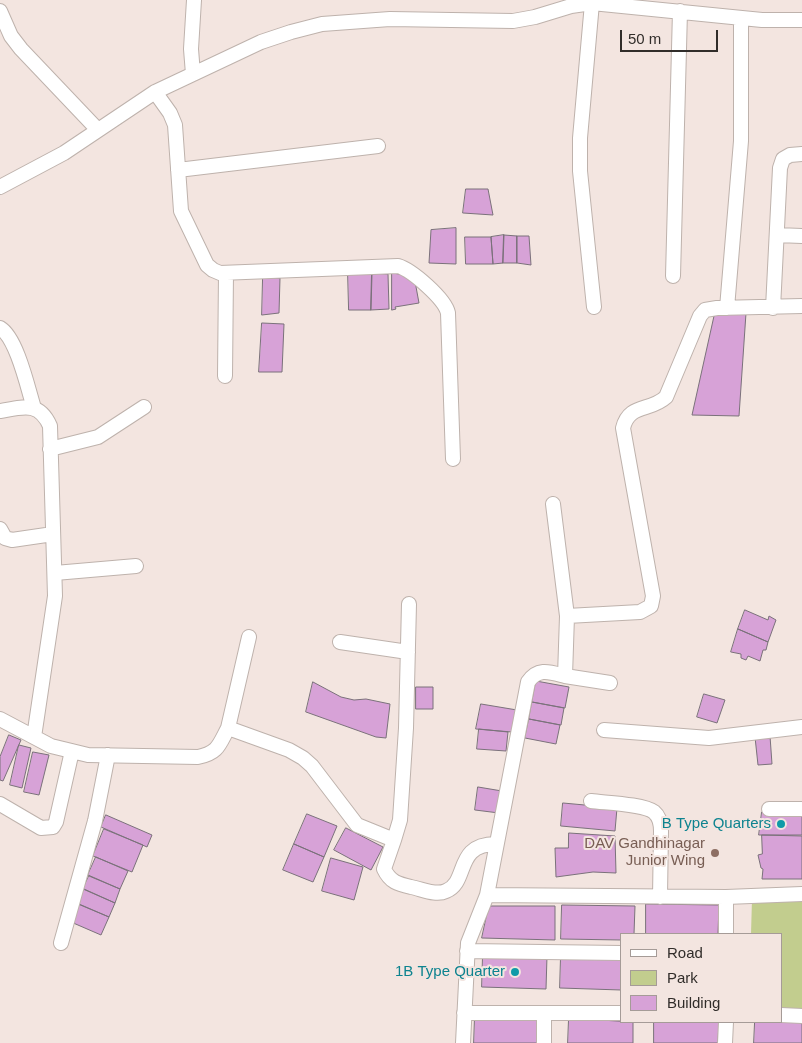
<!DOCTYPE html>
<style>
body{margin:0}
#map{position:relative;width:802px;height:1043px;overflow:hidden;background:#f3e5e0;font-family:Arial,sans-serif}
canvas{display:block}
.legend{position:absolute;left:620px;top:933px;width:162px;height:90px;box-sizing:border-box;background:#f3e5e0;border:1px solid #a59b97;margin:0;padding:6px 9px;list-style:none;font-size:15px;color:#312d2a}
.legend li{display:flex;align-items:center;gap:10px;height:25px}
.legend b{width:25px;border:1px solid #a59b97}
.scale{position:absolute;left:620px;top:30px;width:98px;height:22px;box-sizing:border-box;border:2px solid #312d2a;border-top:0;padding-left:6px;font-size:15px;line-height:18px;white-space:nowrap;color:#312d2a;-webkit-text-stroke:4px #f3e5e0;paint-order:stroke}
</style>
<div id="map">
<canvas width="802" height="1043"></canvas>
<ul class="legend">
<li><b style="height:6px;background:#fff"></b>Road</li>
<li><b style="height:14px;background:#c2cd8e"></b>Park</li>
<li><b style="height:14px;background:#d7a2d7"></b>Building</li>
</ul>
<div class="scale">50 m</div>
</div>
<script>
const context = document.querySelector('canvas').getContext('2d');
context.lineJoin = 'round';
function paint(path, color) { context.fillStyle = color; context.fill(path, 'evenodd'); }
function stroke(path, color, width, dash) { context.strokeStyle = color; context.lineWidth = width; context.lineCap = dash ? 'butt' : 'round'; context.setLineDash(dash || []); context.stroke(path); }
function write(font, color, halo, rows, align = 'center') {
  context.font = font + ' Arial,sans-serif'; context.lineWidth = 4; context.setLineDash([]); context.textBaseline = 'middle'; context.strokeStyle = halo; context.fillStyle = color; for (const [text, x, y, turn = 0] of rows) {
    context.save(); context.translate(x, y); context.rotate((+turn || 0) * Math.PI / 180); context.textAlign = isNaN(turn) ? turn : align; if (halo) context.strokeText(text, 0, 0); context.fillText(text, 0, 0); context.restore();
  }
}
paint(new Path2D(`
 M752 899 802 900V1009H781V934H751Z`), '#c2cd8e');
const building = new Path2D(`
 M466 189H488L493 215 463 213Z
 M456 228V264L429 263 431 230Z
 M504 235 517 236V263H503Z
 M504 235 503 263 493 264 491 237Z
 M517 236H529L531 265 517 263Z
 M465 237H491L493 264H466Z
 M348 273H372L371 310H349Z
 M372 273 388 274 389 309 371 310Z
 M392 273 414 276 419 303 395 307 396 309 392 310Z
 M263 277 280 278 279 313 262 315Z
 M730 313H746L739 416 692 415 714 316Z
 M262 323 284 324 282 372H259Z
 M745 610 768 620 769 616 776 620 768 642 738 629Z
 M738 629 768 642 766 650H763L760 661 748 656 746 660 741 658V654L731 652Z
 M536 681 569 687 565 708 532 702Z
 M313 682 341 697 354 700 366 699 390 704 386 738 376 737 306 712Z
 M416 687H433V709H416Z
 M704 694 725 700 717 723 697 717Z
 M532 702 564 708 561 725 529 719Z
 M481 704 517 710 512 732 476 729Z
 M529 719 560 725 556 744 525 738Z
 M479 729 508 732 506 751 477 749Z
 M9 735 21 740 3 781 0 780V757Z
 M770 736 772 764 758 765 755 737Z
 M19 745 31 748 22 788 10 785Z
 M33 752 49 755 39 795 24 792Z
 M478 787 502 791 499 813 475 810Z
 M563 803 617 808 615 831 561 826Z
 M762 812 802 813V835H759Z
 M307 814 337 826 324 857 294 844Z
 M106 815 152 835 147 847 101 827Z
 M346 828 383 847 371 870 334 850Z
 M104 829 143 845 132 872 93 856Z
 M569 833 615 836 616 873 593 872 556 877 555 848H568Z
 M762 835 802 836V879H762L763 869 761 868 758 855 762 854Z
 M294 844 324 857 313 882 283 870Z
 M96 857 128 871 120 889 88 875Z
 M331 858 363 867 354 900 322 891Z
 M89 876 120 889 115 903 83 889Z
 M84 889 115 903 109 917 78 904Z
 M79 904 109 917 101 935 71 922Z
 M646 904 719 905 718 934H646Z
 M562 905 635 906 634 934H621V940L561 939Z
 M489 906H555V940L482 938Z
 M483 954 547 956 546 989 482 987Z
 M561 955 621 957V990L560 988Z
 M475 1015 539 1017V1043H474Z
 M569 1018 633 1022V1043H568Z
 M654 1022H719L718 1043H654Z
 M755 1022H802V1043H754Z`);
paint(building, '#d7a2d7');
stroke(building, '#7a717a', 1);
const minor = new Path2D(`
 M592 3 580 138V171L594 307
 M0 11 11 36 21 49 98 130
 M193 74 191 49 194 0
 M155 92 170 113 175 125 181 211 207 265 213 270 220 273 398 266C412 270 445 299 448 313L453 459
 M178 170 378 146
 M0 187 64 153 155 92 261 42 291 32 322 24 390 19 513 21 535 17 571 6 592 3 762 20H802
 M777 235 802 236
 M673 276 680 11
 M802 306 717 308 705 310 700 316 666 397C650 412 629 403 623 428L653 596 651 606 640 612 567 616 565 676C550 672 538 667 528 682L487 895 726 897 802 894
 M727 308 741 141V18
 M773 308 780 168 783 159 790 155 802 154
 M0 328C17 338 28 389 34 408
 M225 376 226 273
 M0 411C23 407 39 401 50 426L55 596 34 737
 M50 449 98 437 144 407
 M553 504 567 616
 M0 529 5 538 12 540 53 534
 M55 573 136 566
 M340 642 408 652
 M565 676 610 683
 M0 719 51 746 88 755 198 757C218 753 219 745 228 728L289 750 303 758 312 766 357 825 394 840 384 869C390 882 398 884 411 887 422 889 436 896 446 891 469 882 454 844 496 844
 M228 728 249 637
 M604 730 709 738 802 727
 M591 801C606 803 643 804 654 812 660 817 661 824 661 831L660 897
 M0 804 41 828 53 827 56 822 72 751
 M769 809H802
 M394 840 400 820 406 728 409 604
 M726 934V897
 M61 943 95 821 108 755
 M467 951 621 953
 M464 1013H621
 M781 1015 802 1016
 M463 1043 468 943 487 895
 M544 1043V1013
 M725 1043 726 1022`);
stroke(minor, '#beb2ac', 16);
stroke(minor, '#fff', 14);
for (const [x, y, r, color] of [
 [781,824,5,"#0f9aa8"],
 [715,853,5,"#8d6e63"],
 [515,972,5,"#0f9aa8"]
]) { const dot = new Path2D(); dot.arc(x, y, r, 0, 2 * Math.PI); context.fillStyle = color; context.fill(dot); stroke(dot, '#f3e5e0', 2); }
write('15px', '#0d838f', '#f3e5e0', [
 ["B Type Quarters",771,824],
 ["1B Type Quarter",505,972]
], 'right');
write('15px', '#785e54', '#f3e5e0', [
 ["DAV Gandhinagar",705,844],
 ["Junior Wing",705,861]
], 'right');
</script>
